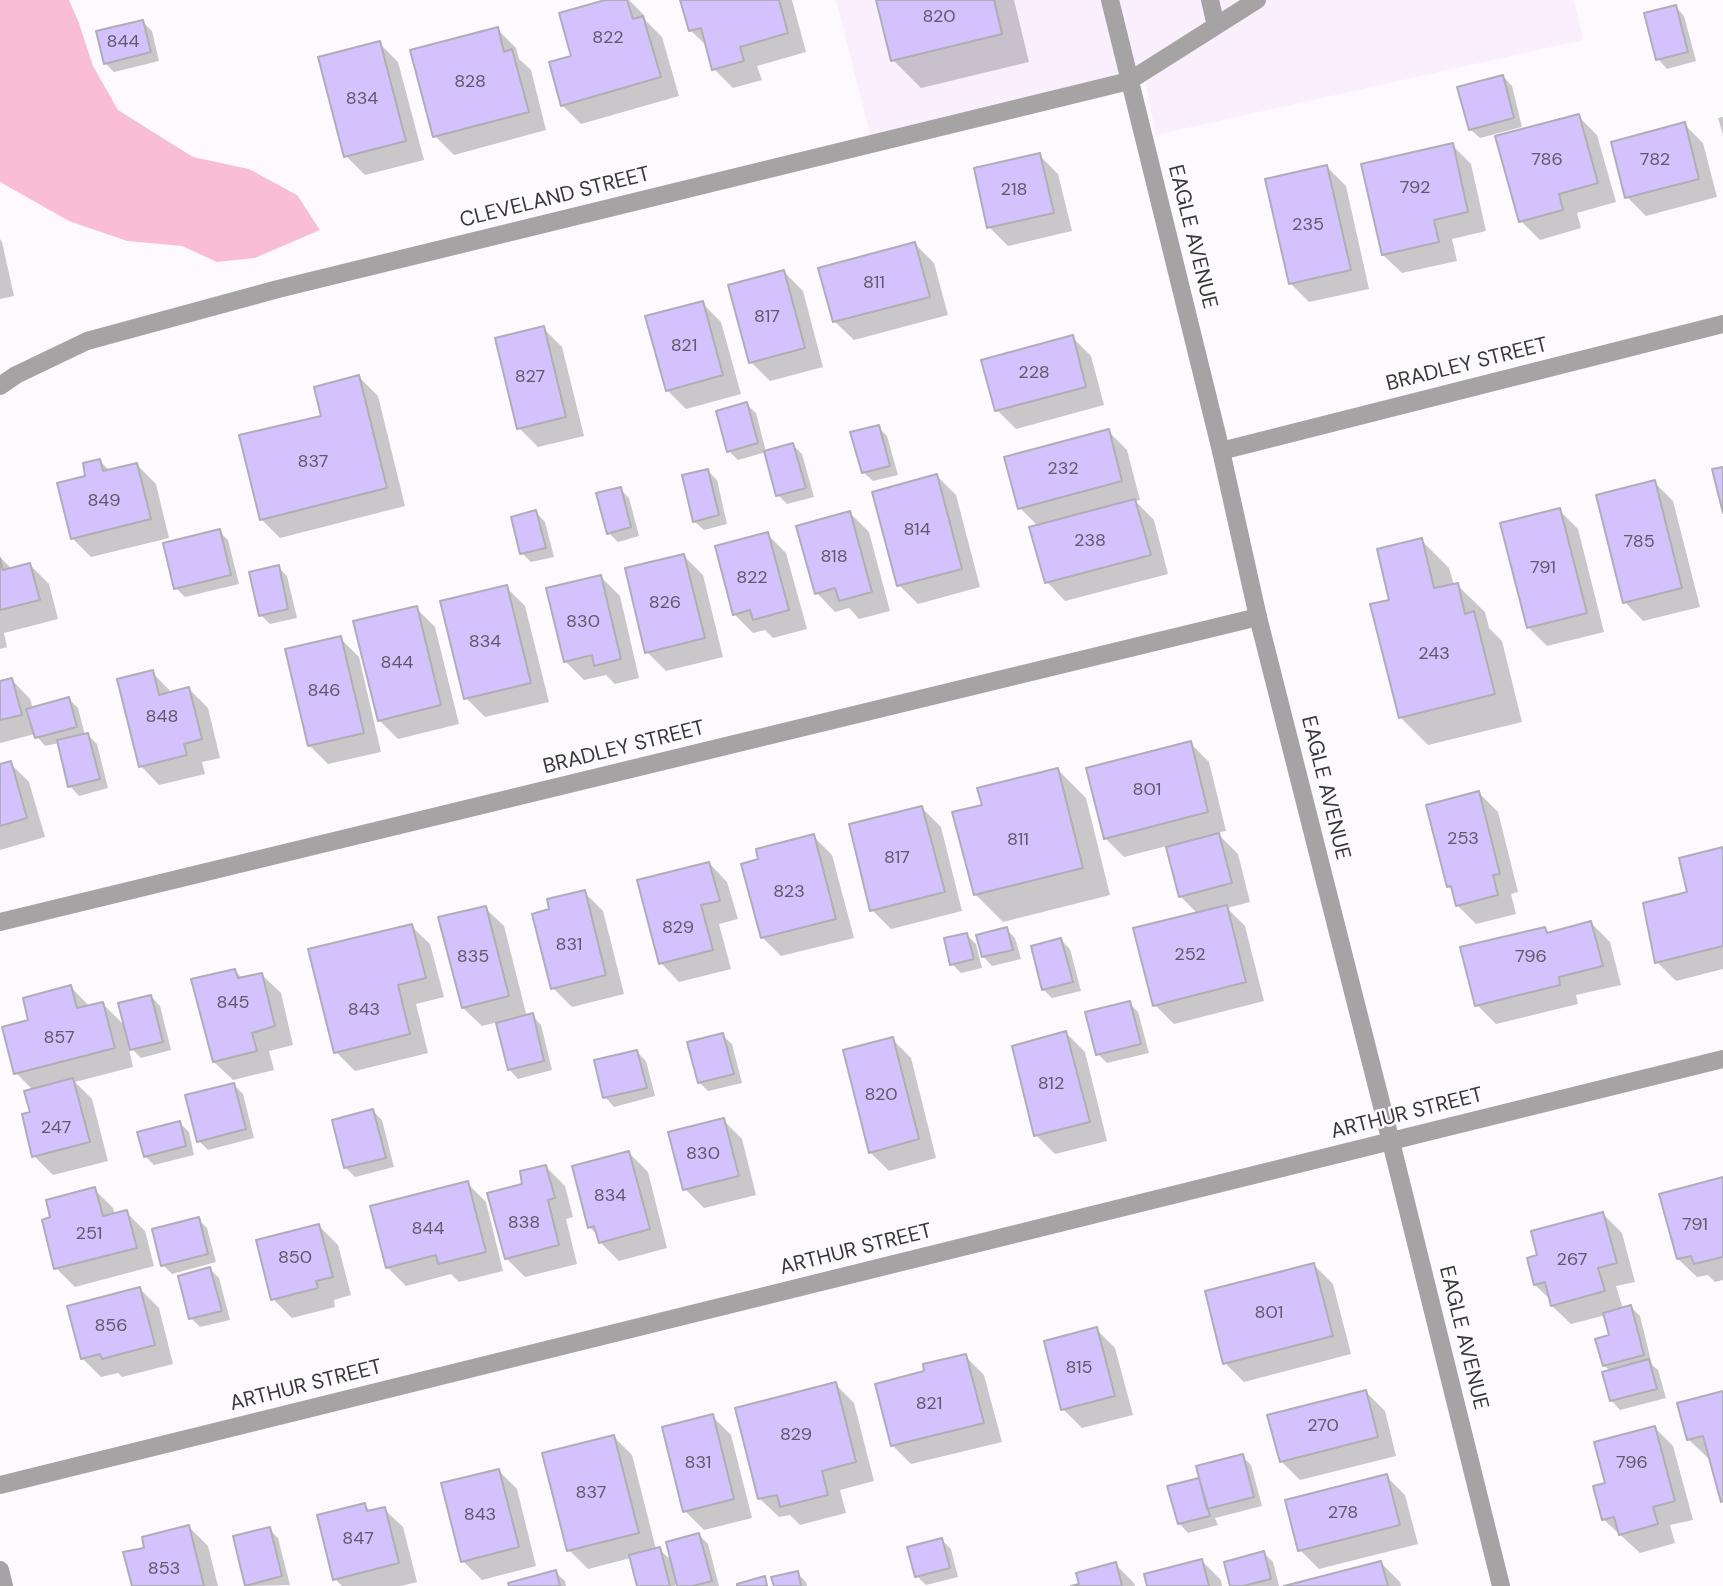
<!DOCTYPE html>
<style>
body{margin:0}
canvas{display:block;background:#fdf9fe}
</style>
<canvas width="1723" height="1586"></canvas>
<script>
const context = document.querySelector('canvas').getContext('2d');
context.lineJoin = 'round';
function paint(path, color) { context.fillStyle = color; context.fill(path, 'evenodd'); }
function stroke(path, color, width, dash) { context.strokeStyle = color; context.lineWidth = width; context.lineCap = dash ? 'butt' : 'round'; context.setLineDash(dash || []); context.stroke(path); }
function write(font, color, halo, rows, align = 'center') {
  context.font = font + ' "DM Sans",sans-serif'; context.lineWidth = 5; context.setLineDash([]); context.textBaseline = 'middle'; context.strokeStyle = halo; context.fillStyle = color; for (const [text, x, y, turn = 0] of rows) {
    context.save(); context.translate(x, y); context.rotate((+turn || 0) * Math.PI / 180); context.textAlign = isNaN(turn) ? turn : align; if (halo) context.strokeText(text, 0, 0); context.fillText(text, 0, 0); context.restore();
  }
}
paint(new Path2D(`
 M836 0H1574L1583 40 1156 135 1145 81 871 137Z`), '#faf0fd');
paint(new Path2D(`
 M0 0H69L79 23 93 66 118 110 193 157 249 169 297 195 320 230 255 258 217 262 182 246 127 241 69 221 0 182Z`), '#f9bed6');
paint(new Path2D(`
 M611 0H629L644 15 646 21 662 37 679 96 581 124 562 105 573 58Z
 M682 0H792L806 52 757 66 762 80 733 88 714 69 708 47 690 30Z
 M878 0H1014L1029 62 921 88 893 60Z
 M1675 6 1684 16 1696 61 1667 69 1658 59Z
 M143 22 152 31 159 61 114 72 105 63Z
 M497 29 516 48 519 59 531 70 546 130 454 155 435 136Z
 M379 43 398 62 424 160 365 175 346 156Z
 M1503 76 1512 86 1522 127 1480 138 1470 129Z
 M1578 116 1597 135 1616 202 1577 213 1581 228 1540 240 1521 221Z
 M1723 117V135L1718 118Z
 M1684 124 1703 143 1717 197 1646 216 1627 197Z
 M1452 145 1471 164 1486 231 1452 239 1457 261 1402 273 1383 255Z
 M1039 155 1058 174 1072 231 1008 246 989 227Z
 M1327 167 1346 186 1369 289 1309 302 1290 283Z
 M0 239 2 242 14 296 0 299Z
 M915 244 934 263 948 315 854 340 835 322Z
 M784 272 803 291 823 367 770 381 751 362Z
 M702 303 721 322 741 394 686 409 667 390Z
 M543 328 562 347 584 436 538 447 519 428Z
 M1072 337 1091 356 1104 405 1016 429 997 410Z
 M359 377 378 396 405 506 280 538 261 519 323 417Z
 M746 404 756 413 766 452 738 460 729 451Z
 M878 427 887 436 898 475 873 481 863 472Z
 M1108 431 1127 450 1140 500 1135 501 1154 520 1168 574 1065 601 1047 582 1039 527 1020 508Z
 M793 445 802 454 814 497 787 504 778 495Z
 M100 461 110 471 137 465 156 484 169 538 91 557 72 538 87 477Z
 M708 471 717 480 727 524 704 530 694 521Z
 M937 476 956 495 980 587 918 604 899 585Z
 M1654 482 1673 501 1700 607 1643 621 1625 602Z
 M620 489 629 498 639 536 618 542 609 533Z
 M1559 510 1578 529 1604 632 1547 646 1528 627Z
 M536 512 545 522 554 557 531 562 522 553Z
 M850 513 869 532 890 611 859 619 849 608 835 612 817 593Z
 M219 531 228 540 239 584 185 597 176 588Z
 M767 534 786 553 807 629 773 638 765 630 753 633 734 614Z
 M1421 540 1449 568 1454 585H1457L1485 612 1489 628 1502 641 1522 722 1428 745 1400 717 1392 601Z
 M684 556 703 575 723 657 666 671 647 652Z
 M0 557 12 569 30 565 49 584 58 619 4 633 7 647 0 649Z
 M278 567 287 576 297 618 270 624 261 615Z
 M601 577 620 596 639 678 615 684 606 675 584 680 565 661Z
 M506 587 525 606 549 702 485 717 466 698Z
 M416 608 435 627 459 724 398 739 379 720Z
 M340 638 359 657 381 752 328 764 309 745Z
 M152 672 172 693 189 689 208 708 220 758 202 762 205 774 159 785 141 766Z
 M12 680 30 699 33 709 69 699 78 708 85 735H88L97 744 108 788 79 796 70 786 59 743 45 746 35 734 0 743V683Z
 M1190 743 1209 762 1226 831 1217 833 1238 854 1250 902 1227 908 1245 926 1264 1001 1174 1024 1155 1005 1198 914 1180 896 1167 846 1124 857 1105 838Z
 M10 763 29 782 45 837 0 850V766Z
 M1058 770 1086 798 1110 895 1003 922 975 894 984 806Z
 M1479 793 1498 812 1518 892 1511 894 1516 914 1476 924 1457 905 1454 892 1448 886Z
 M922 808 941 827 962 911 891 929 872 910Z
 M813 836 832 855 854 938 781 956 762 937 760 861Z
 M1723 849V969L1676 981 1657 962 1689 893Z
 M709 863 727 882 738 919 719 924 731 969 679 982 661 963Z
 M584 892 603 911 624 994 572 1007 553 988 552 910Z
 M485 908 504 926 527 1017 532 1015 541 1025 552 1070 518 1079 509 1069 498 1022 482 1026 463 1008Z
 M1591 923 1610 942 1621 985 1576 995 1578 1004 1496 1024 1477 1005 1545 929 1550 934Z
 M411 926 430 944 444 997 416 1004 428 1053 355 1071 336 1052Z
 M1006 929 1015 938 1021 959 992 966 983 956Z
 M967 935 976 944 982 968 961 973 952 964Z
 M1061 940 1070 949 1081 991 1052 998 1043 989Z
 M235 971 243 979 262 975 281 993 293 1045 269 1051 274 1070 233 1080 214 1062Z
 M71 987 90 1007 103 1004 126 1027 151 996 160 1006 171 1050 141 1058 128 1045 133 1067 75 1082 92 1099 108 1161 53 1175 34 1156 33 1090 16 1073 30 1022Z
 M1129 1003 1138 1012 1149 1053 1107 1063 1098 1054Z
 M1066 1033 1085 1052 1107 1141 1055 1154 1036 1135Z
 M722 1035 732 1044 742 1083 708 1091 699 1082Z
 M892 1039 911 1058 936 1158 889 1171 870 1152Z
 M637 1052 646 1061 655 1096 614 1107 605 1097Z
 M234 1085 243 1094 254 1138 208 1150 199 1141Z
 M373 1111 382 1120 394 1167 355 1177 346 1168 334 1121Z
 M723 1120 742 1139 756 1195 704 1208 685 1189Z
 M180 1123 189 1132 194 1155 154 1165 145 1156Z
 M629 1153 648 1172 667 1248 619 1261 600 1242 599 1236 589 1227Z
 M546 1167 565 1186 573 1217 566 1219 577 1264 525 1277 506 1258 525 1185Z
 M1723 1179V1280L1715 1282 1708 1275 1697 1277 1678 1259Z
 M467 1183 486 1202 503 1271 459 1282 451 1274 406 1286 387 1267Z
 M94 1189 113 1208 115 1215 126 1212 145 1231 154 1266 75 1287 56 1268Z
 M1603 1214 1622 1233 1635 1282 1616 1286 1623 1309 1631 1307 1640 1316 1652 1365 1658 1370 1666 1398 1620 1410 1611 1400V1372L1604 1365 1612 1336 1606 1315 1571 1324 1552 1306 1551 1300 1535 1285 1539 1256Z
 M198 1219 207 1228 216 1262 172 1274 163 1265Z
 M319 1226 338 1245 351 1295 334 1300 335 1307 292 1318 273 1299Z
 M1314 1265 1333 1284 1351 1354 1244 1382 1225 1363Z
 M210 1269 219 1278 230 1320 200 1327 191 1318Z
 M140 1289 159 1308 173 1364 122 1377 118 1373 101 1377 82 1358Z
 M1096 1329 1115 1348 1133 1415 1082 1428 1063 1409Z
 M965 1356 984 1375 1002 1442 911 1464 892 1445Z
 M835 1384 854 1403 874 1481 840 1490 846 1513 800 1525 790 1515 779 1517 760 1499Z
 M1366 1392 1385 1411 1396 1456 1300 1480 1281 1461Z
 M1723 1393V1501L1711 1458H1708L1689 1440Z
 M712 1416 731 1435 752 1518 704 1530 685 1511Z
 M1655 1428 1673 1446 1693 1520 1670 1525 1675 1543 1640 1553 1603 1519 1607 1484Z
 M613 1436 632 1455 656 1549H659L673 1562 699 1535 708 1544 719 1586H677L675 1584V1586H638L631 1558 588 1569 569 1550Z
 M1242 1456 1251 1465 1262 1506 1215 1518 1218 1525 1188 1533 1179 1523 1170 1488 1202 1480Z
 M498 1470 517 1489 536 1566 482 1580 463 1561Z
 M1386 1476 1405 1495 1418 1544 1319 1569 1300 1550Z
 M364 1505 371 1512 384 1509 403 1527 417 1582 401 1586H342L335 1579Z
 M189 1527 208 1546 218 1586H134L147 1549Z
 M269 1529 278 1538 290 1585 248 1586 246 1585Z
 M942 1540 951 1549 958 1577 926 1585 917 1576Z
 M1264 1553 1273 1562 1279 1586H1232Z
 M1202 1561 1221 1580 1222 1586H1149Z
 M1381 1563 1400 1582 1401 1586H1292Z
 M1115 1564 1134 1583 1135 1586H1078Z
 M555 1572 565 1581 566 1586H511Z
 M797 1573 806 1582 807 1586H776Z`), '#0003');
const building = new Path2D(`
 M605 0H627L633 19 643 16 661 77 561 106 549 62 571 56 559 13Z
 M680 0H779L788 33 740 47 744 61 712 70 701 28 689 31Z
 M876 0H994L1002 34 891 61Z
 M1676 5 1688 52 1656 60 1644 13Z
 M143 20 151 52 104 64 96 31Z
 M498 27 504 52 512 49 529 112 433 137 410 50Z
 M380 41 406 141 344 157 318 57Z
 M1503 75 1514 118 1469 130 1457 87Z
 M1579 114 1598 183 1559 194 1563 210 1519 222 1495 136Z
 M1685 122 1699 179 1625 198 1611 142Z
 M1453 143 1468 212 1434 220 1439 242 1382 255 1361 164Z
 M1040 153 1054 213 987 228 974 168Z
 M1327 165 1351 270 1289 284 1265 179Z
 M915 242 930 297 833 322 818 268Z
 M784 270 805 348 749 363 728 285Z
 M703 301 723 375 666 391 645 316Z
 M544 326 566 417 517 429 495 338Z
 M1073 335 1086 387 995 411 981 360Z
 M359 375 387 488 260 520 239 435 321 416 314 387Z
 M747 402 758 443 727 452 716 411Z
 M879 425 890 466 862 473 850 432Z
 M1109 429 1122 481 1018 509 1004 457Z
 M793 443 806 488 776 496 764 451Z
 M100 459 103 471 137 463 151 519 71 539 57 483 85 476 83 463Z
 M1723 467V513L1712 469Z
 M708 469 719 515 693 522 682 475Z
 M937 474 962 569 897 586 872 492Z
 M1655 480 1682 588 1623 603 1596 495Z
 M621 487 631 527 607 534 596 493Z
 M1135 499 1151 555 1045 583 1029 527Z
 M1560 508 1587 613 1527 628 1500 523Z
 M536 510 546 548 520 554 511 517Z
 M850 511 872 592 839 601 835 588 815 594 796 526Z
 M220 529 231 575 174 589 163 543Z
 M768 532 789 610 753 620 750 610 733 615 715 546Z
 M1422 538 1434 588 1458 583 1465 614 1474 611 1495 694 1399 718 1370 604 1389 600 1377 549Z
 M684 554 705 638 645 653 625 568Z
 M0 558 3 570 30 563 40 600 0 610Z
 M279 565 288 609 259 616 249 572Z
 M601 575 621 659 594 666 592 655 564 662 546 588Z
 M507 585 531 683 464 699 440 601Z
 M417 606 441 705 378 721 353 621Z
 M341 636 364 733 308 746 285 649Z
 M153 670 159 695 189 687 202 739 184 744 187 755 139 767 117 679Z
 M12 678 22 715 0 720V681Z
 M69 697 77 727 35 738 26 709Z
 M88 733 100 779 68 787 57 740Z
 M1191 741 1208 812 1104 839 1086 768Z
 M11 761 27 818 0 826V764Z
 M1058 768 1083 868 974 895 952 812 982 805 977 788Z
 M1479 791 1500 874 1493 875 1498 895 1456 906 1451 886 1447 887 1426 805Z
 M922 806 945 892 870 911 849 824Z
 M1219 833 1232 883 1179 897 1166 847Z
 M814 834 836 919 761 938 741 864 758 859 756 849Z
 M1723 847V946L1655 963 1643 903 1687 892 1679 858Z
 M709 862 720 901 701 905 713 950 659 964 637 880Z
 M585 890 606 975 551 989 532 914 549 909 547 899Z
 M1227 905 1246 982 1153 1006 1133 928Z
 M486 906 509 996 462 1008 438 917Z
 M1591 921 1603 966 1559 977 1560 985 1475 1006 1460 947 1545 927 1547 933Z
 M412 924 426 978 398 985 410 1034 334 1053 308 949Z
 M1007 927 1013 950 982 957 976 935Z
 M967 933 974 959 950 965 944 938Z
 M1061 938 1073 982 1042 990 1031 946Z
 M235 969 238 978 262 973 275 1026 252 1033 257 1051 213 1062 191 979Z
 M71 985 77 1008 103 1002 115 1048 14 1074 2 1027 28 1020 23 998Z
 M151 995 163 1042 130 1050 118 1003Z
 M1130 1001 1141 1044 1096 1055 1085 1012Z
 M533 1013 544 1061 508 1070 496 1023Z
 M1066 1031 1090 1122 1034 1136 1012 1046Z
 M723 1033 734 1074 698 1083 687 1042Z
 M893 1037 919 1139 869 1153 843 1050Z
 M637 1050 647 1088 603 1098 594 1060Z
 M73 1078 90 1142 32 1157 22 1114 30 1112 24 1091Z
 M234 1083 246 1129 197 1142 185 1095Z
 M373 1109 386 1158 344 1168 332 1120Z
 M724 1118 739 1176 683 1190 668 1132Z
 M180 1121 186 1146 144 1157 137 1132Z
 M629 1151 650 1229 599 1243 594 1226 588 1228 572 1166Z
 M546 1165 555 1198 548 1200 559 1245 505 1259 487 1193 522 1184 520 1171Z
 M1723 1177V1257L1694 1264 1691 1256 1677 1259 1659 1194Z
 M468 1181 486 1252 438 1264 436 1255 386 1268 370 1206Z
 M95 1187 103 1216 127 1210 137 1248 54 1269 42 1220 50 1217 46 1200Z
 M1603 1212 1617 1263 1598 1268 1605 1291 1551 1306 1545 1282 1534 1285 1527 1258 1537 1255 1531 1231Z
 M199 1217 208 1254 161 1266 152 1229Z
 M319 1224 333 1277 316 1281 318 1288 271 1300 256 1240Z
 M1314 1263 1333 1336 1223 1364 1205 1291Z
 M210 1267 222 1311 189 1319 178 1276Z
 M140 1287 155 1345 102 1359 100 1354 81 1359 67 1306Z
 M1631 1305 1644 1355 1603 1366 1595 1339 1609 1335 1603 1313Z
 M1097 1327 1115 1396 1061 1410 1044 1341Z
 M966 1354 984 1423 891 1446 875 1384 924 1371 923 1364Z
 M1649 1359 1657 1389 1610 1401 1602 1372Z
 M836 1382 856 1462 822 1471 828 1495 780 1507 777 1495 758 1499 735 1408Z
 M1366 1390 1378 1437 1280 1462 1267 1415Z
 M1723 1391V1501L1721 1502 1703 1436 1687 1440 1677 1403Z
 M713 1414 734 1499 683 1512 662 1427Z
 M1655 1426 1675 1501 1653 1507 1658 1524 1619 1535 1614 1517 1602 1520 1593 1486 1605 1483 1594 1442Z
 M614 1435 639 1533 567 1551 542 1453Z
 M1243 1454 1254 1497 1207 1509 1196 1466Z
 M499 1469 519 1547 461 1562 441 1483Z
 M1387 1474 1400 1525 1298 1551 1285 1500Z
 M1199 1478 1210 1516 1178 1524 1167 1486Z
 M365 1503 367 1511 385 1507 399 1563 333 1580 317 1515Z
 M189 1525 204 1586H132L123 1552 144 1548 142 1537Z
 M270 1527 282 1576 245 1586 233 1536Z
 M699 1533 712 1581 693 1586H677L666 1542Z
 M942 1538 950 1568 915 1577 907 1547Z
 M660 1547 670 1586H637L629 1555Z
 M1264 1551 1271 1579 1243 1586H1230L1224 1562Z
 M1202 1559 1209 1586H1147L1144 1574Z
 M1381 1561 1388 1586H1284Z
 M1116 1562 1122 1586H1071L1079 1584 1076 1573Z
 M556 1570 560 1586H509L508 1583Z
 M798 1571 801 1586H774L771 1577Z
 M765 1576 767 1586H737V1584Z`);
paint(building, '#d4c2fe');
stroke(building, '#afaeb4', 2);
stroke(new Path2D(`
 M1210 0 1216 26
 M1129 81 1257 0`), '#a6a3a5', 18);
stroke(new Path2D(`
 M0 386 16 375 87 341 278 289 1129 81
 M1221 451 1723 324
 M0 922 1258 617
 M0 1485 1723 1059
 M0 1570 4 1586`), '#a6a3a5', 18);
stroke(new Path2D(`
 M1110 0 1221 451 1258 617 1391 1142 1501 1586`), '#a6a3a5', 18);
write('18px', '#5f5a6a', null, [
 ["820",939,17],
 ["822",608,38],
 ["844",123,42],
 ["828",470,82],
 ["834",362,99],
 ["786",1547,160],
 ["782",1655,160],
 ["792",1415,188],
 ["218",1014,190],
 ["235",1308,225],
 ["811",874,283],
 ["817",767,317],
 ["821",684,346],
 ["228",1034,373],
 ["827",530,377],
 ["837",313,462],
 ["232",1063,469],
 ["849",104,501],
 ["814",917,530],
 ["238",1090,541],
 ["785",1639,542],
 ["818",834,557],
 ["791",1543,568],
 ["822",752,578],
 ["826",665,603],
 ["830",583,622],
 ["834",485,642],
 ["243",1434,654],
 ["844",397,663],
 ["846",324,691],
 ["848",162,717],
 ["801",1147,790],
 ["253",1463,839],
 ["811",1018,840],
 ["817",897,858],
 ["823",789,892],
 ["829",678,928],
 ["831",569,945],
 ["252",1190,955],
 ["835",473,957],
 ["796",1531,957],
 ["845",233,1003],
 ["843",364,1010],
 ["857",59,1038],
 ["812",1051,1084],
 ["820",881,1095],
 ["247",56,1128],
 ["830",703,1154],
 ["834",610,1196],
 ["838",524,1223],
 ["791",1695,1225],
 ["844",428,1229],
 ["251",89,1234],
 ["850",295,1258],
 ["267",1572,1260],
 ["801",1269,1313],
 ["856",111,1326],
 ["815",1079,1368],
 ["821",929,1404],
 ["270",1323,1426],
 ["829",796,1435],
 ["831",698,1463],
 ["796",1632,1463],
 ["837",591,1493],
 ["278",1343,1513],
 ["843",480,1515],
 ["847",358,1539],
 ["853",164,1569]
]);
write('21px', '#383739', '#fdf9fe', [
 ["CLEVELAND STREET",555,198,-14],
 ["EAGLE AVENUE",1192,237,76],
 ["BRADLEY STREET",1467,365,-14],
 ["BRADLEY STREET",624,748,-14],
 ["EAGLE AVENUE",1325,788,76],
 ["ARTHUR STREET",1407,1114,-14],
 ["ARTHUR STREET",856,1250,-14],
 ["EAGLE AVENUE",1463,1338,76],
 ["ARTHUR STREET",306,1386,-14]
]);
</script>
